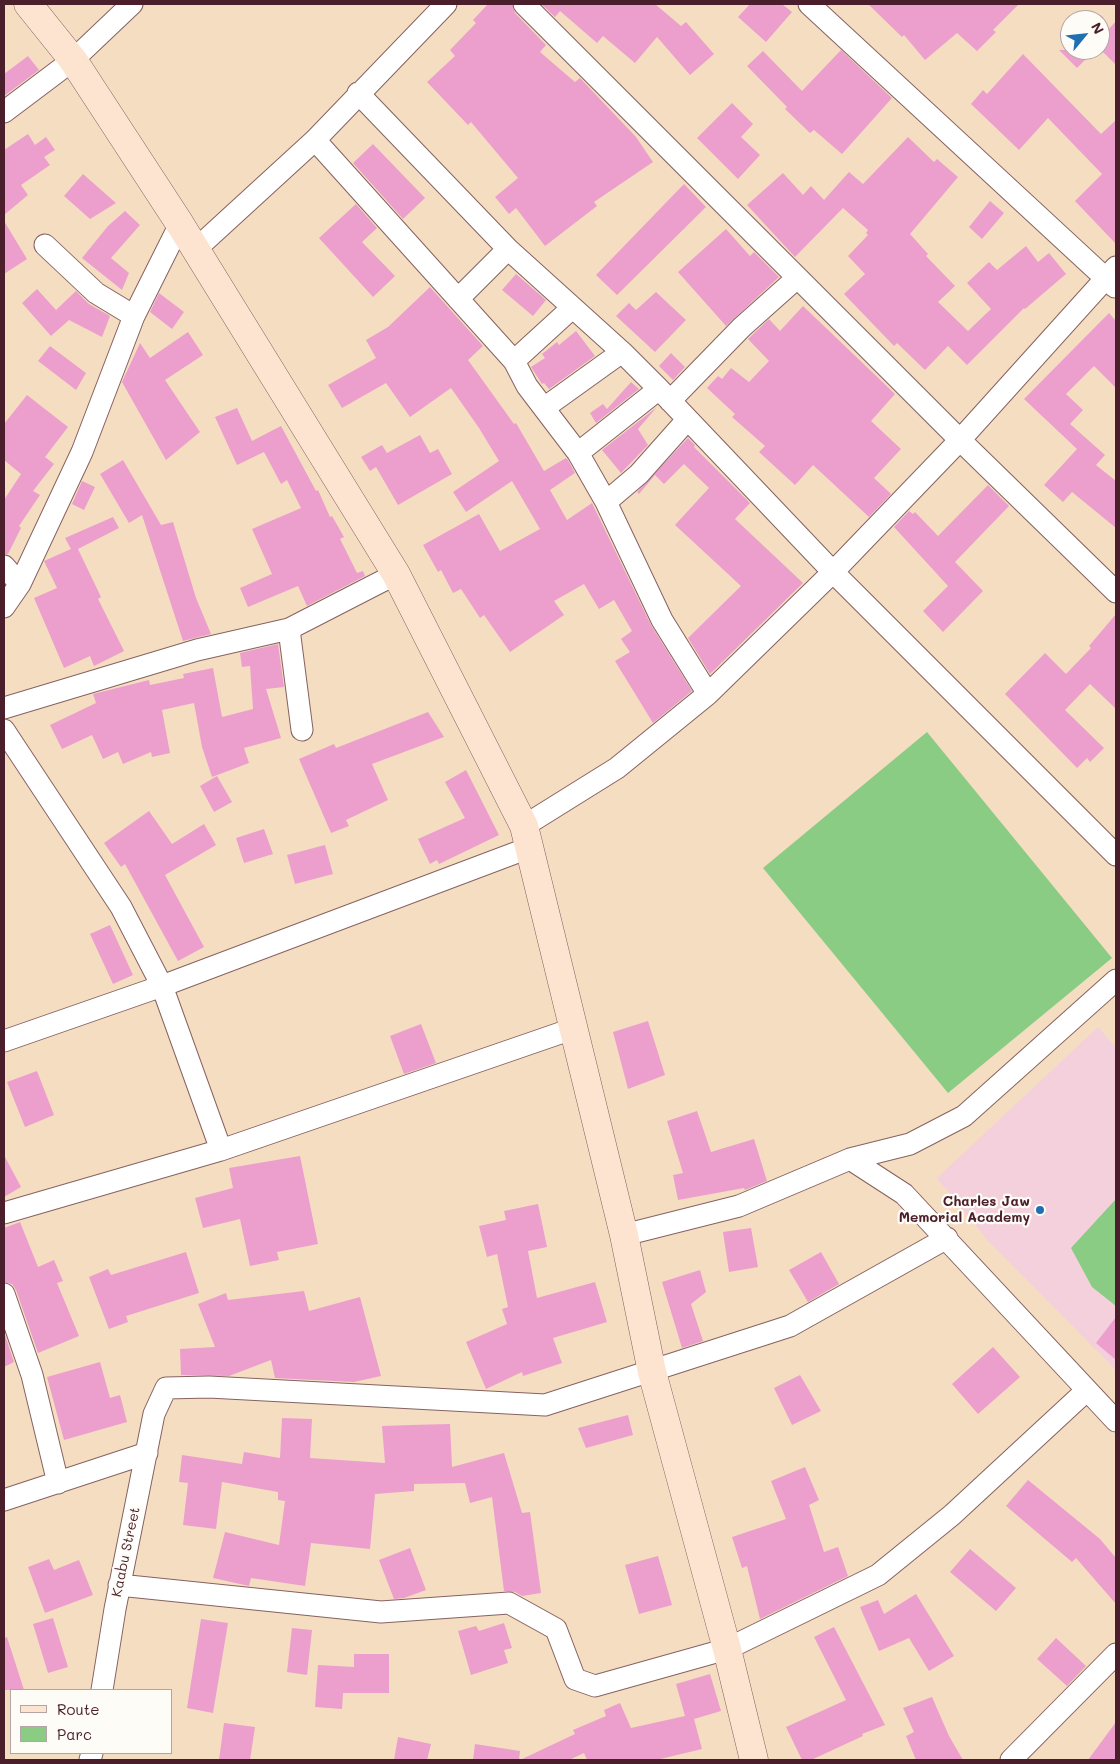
<!DOCTYPE html>
<style>
body{margin:0}
#map{position:relative;width:1120px;height:1764px;overflow:hidden;background:#f5ddc2;font-family:Mali,sans-serif}
canvas{display:block}
.frame{position:absolute;inset:0;border:5px solid #4a1f2b;pointer-events:none}
.legend{position:absolute;left:10px;top:1689px;width:162px;height:65px;box-sizing:border-box;background:#fdfcf7;border:1px solid #b5a4a5;margin:0;padding:6px 9px;list-style:none;font-size:15px;color:#4a1f2b}
.legend li{display:flex;align-items:center;gap:10px;height:25px}
.legend b{width:25px;border:1px solid #b5a4a5}
.north{position:absolute;left:1060px;top:10px;width:50px;height:50px;box-sizing:border-box;background:#fdfcf7;border:1px solid #b5a4a5;border-radius:50%;rotate:62deg;font-size:14px;font-weight:700;line-height:20px;text-align:center;color:#4a1f2b}
.north::after{content:'';display:block;margin:auto;width:18px;height:22px;background:#1f6fb2;clip-path:polygon(50% 0,100% 100%,50% 72%,0 100%)}
</style>
<div id="map">
<canvas width="1120" height="1764"></canvas>
<div class="frame"></div>
<ul class="legend">
<li><b style="height:6px;background:#fde4d1"></b>Route</li>
<li><b style="height:14px;background:#8acc84"></b>Parc</li>
</ul>
<div class="north">N</div>
</div>
<script>
const context = document.querySelector('canvas').getContext('2d');
context.lineJoin = 'round';
function paint(path, color) { context.fillStyle = color; context.fill(path, 'evenodd'); }
function stroke(path, color, width, dash) { context.strokeStyle = color; context.lineWidth = width; context.lineCap = dash ? 'butt' : 'round'; context.setLineDash(dash || []); context.stroke(path); }
function write(font, color, halo, rows, align = 'center') {
  context.font = font + ' Mali,sans-serif'; context.lineWidth = 4.5; context.setLineDash([]); context.textBaseline = 'middle'; context.strokeStyle = halo; context.fillStyle = color; for (const [text, x, y, turn = 0] of rows) {
    context.save(); context.translate(x, y); context.rotate((+turn || 0) * Math.PI / 180); context.textAlign = isNaN(turn) ? turn : align; if (halo) context.strokeText(text, 0, 0); context.fillText(text, 0, 0); context.restore();
  }
}
paint(new Path2D(`
 M1098 1027 1116 1048V1370L989 1242 937 1178Z`), '#f4cfdc');
paint(new Path2D(`
 M927 732 1112 958 948 1093 763 868Z
 M1116 1199V1306L1092 1287 1071 1248Z`), '#8acc84');
paint(new Path2D(`
 M488 4H512L515 13 546 45 540 52 575 82 580 78 636 137 653 162 594 202 597 206 545 246 516 208 509 214 495 197 518 178 471 122 468 125 427 82 455 56 450 50 476 23 473 20Z
 M541 4H655L681 26 686 22 714 54 690 75 657 37 635 63 603 36 597 43 560 11 555 17Z
 M750 4H782L792 12 766 42 738 17Z
 M868 4H1019L993 30 996 32 977 51 957 33 925 60 904 35 902 37Z
 M1116 21V65L1100 49V39Z
 M841 50 892 98 842 154 814 130 810 133 785 109 787 107 747 66 763 51 802 91Z
 M1059 50H1095L1077 68Z
 M1023 54 1101 134 1116 120V244L1075 201 1102 174 1048 118 1019 150 971 104 983 90 987 94Z
 M28 56 39 70 4 96V74Z
 M732 103 753 124 741 137 760 155 738 179 697 138Z
 M28 134 35 145 46 137 55 150 44 157 50 165 21 185 28 195 4 215V150Z
 M908 137 934 162 937 159 958 177 910 234 928 254 926 256 955 286 938 302 968 331 991 309 967 283 989 262 997 270 1026 246 1038 262 1049 253 1066 274 1025 309 1024 308 967 365 948 346 925 370 897 343 894 346 844 294 865 274 848 256 868 235 866 233 868 230 843 208 795 257 747 205 783 173 803 195 811 186 824 200 849 172 863 184Z
 M373 144 425 198 403 219 353 163Z
 M83 174 116 203 90 219 64 196Z
 M684 184 706 207 617 295 596 275Z
 M990 201 1004 213 982 239 969 227Z
 M356 204 377 228 362 242 395 276 373 297 319 238Z
 M125 211 140 225 111 258 129 273 122 290 82 258 108 226Z
 M4 221 27 259 4 274Z
 M726 229 750 256 754 252 779 277 726 326 678 272Z
 M516 274 546 300 533 316 502 290Z
 M430 287 483 346 468 360 514 424 516 423 544 471 566 458 568 460 575 473 550 490 567 520 592 503 651 625 692 691 653 723 615 661 630 652 621 639 632 631 614 600 599 609 584 584 554 601 564 615 510 652 484 615 480 618 461 589 453 593 441 570 438 572 423 545 479 514 500 551 540 529 512 481 466 512 453 492 499 461 479 428 451 388 410 417 386 383 342 408 328 385 376 358 366 340 388 327Z
 M37 289 56 310 76 291 89 304 110 316 102 337 69 320 51 336 22 303Z
 M656 292 686 320 655 352 616 316 629 303 636 310Z
 M159 293 184 312 172 329 150 312Z
 M803 306 895 394 871 421 901 449 874 478 891 494 869 517 813 465 795 485 759 452 765 446 732 417 735 414 707 388 718 376 722 379 731 368 749 382 769 361 748 339 769 319 780 331Z
 M1109 313 1116 321V388L1094 366 1066 394 1083 410 1070 424 1105 455 1096 465 1116 481V528L1072 492 1063 502 1044 485 1077 449 1024 399Z
 M576 331 595 356 549 389 544 383 542 384 531 367 545 358 542 354 557 342 559 345Z
 M188 332 203 355 165 380 200 432 166 460 122 382 140 343 150 358Z
 M50 346 86 373 76 390 38 361Z
 M671 353 685 367 673 380 659 366Z
 M631 382 639 389 596 423 590 413 603 404 607 409Z
 M27 395 68 427 45 457 54 464 33 491 40 495 19 526 21 528 8 554H4V500L21 474 4 460V424Z
 M657 407 638 429 648 445 621 473 602 450Z
 M237 408 252 441 281 426 316 491 318 490 330 517 332 516 344 537 340 539 357 573 363 571 365 576 307 606 298 586 248 607 240 588 272 574 252 529 301 508 287 480 281 484 264 452 237 465 215 417Z
 M420 435 430 453 438 449 452 474 398 505 376 467 370 471 361 457 382 445 387 453Z
 M688 438 695 445 694 447 750 503 735 519 803 583 710 674 688 638 741 586 675 525 709 488 684 464 664 484 655 475 639 494 637 492Z
 M123 460 161 525 173 522 196 598 211 634 183 641 142 515 129 523 100 474Z
 M82 481 95 487 84 510 72 504Z
 M988 485 1009 506 955 562 983 591 943 632 923 611 948 586 894 527 909 511 913 514 915 512 938 536Z
 M113 517 119 528 78 549 101 597 98 599 124 651 94 666 90 656 64 668 34 598 57 588 44 561 71 549 65 538Z
 M1116 614V709L1090 684 1065 710 1104 748 1090 762 1087 758 1077 768 1005 694 1045 653 1066 674 1091 648 1089 646Z
 M278 644 284 687 266 689 281 738 244 748 249 763 212 777 202 747 194 703 162 710 170 753 152 757 151 752 123 764 118 752 103 759 92 735 62 749 50 725 96 703 93 694 149 680 150 685 184 678 183 674 213 668 222 717 253 709 250 666 242 667 240 653Z
 M428 712 444 737 372 764 388 800 346 820 349 826 331 833 299 759 334 744 336 748Z
 M466 770 499 835 439 864 437 860 430 864 418 839 465 818 445 782Z
 M217 776 232 802 214 812 200 786Z
 M149 811 172 844 204 824 216 845 165 875 204 947 178 961 125 864 121 867 104 843Z
 M264 829 273 854 244 863 236 838Z
 M325 845 333 874 295 884 287 855Z
 M110 925 133 975 113 984 90 934Z
 M648 1021 665 1075 628 1089 613 1032Z
 M421 1024 436 1063 404 1074 390 1036Z
 M37 1071 54 1115 25 1127 7 1082Z
 M697 1111 711 1152 754 1139 767 1181 745 1190 744 1188 678 1200 673 1175 683 1173 667 1121Z
 M4 1155 21 1187 4 1197Z
 M300 1156 318 1244 277 1252 279 1260 250 1266 240 1219 203 1228 195 1198 233 1188 229 1168Z
 M538 1204 547 1247 528 1251 537 1298 595 1282 607 1322 553 1338 562 1363 523 1376 522 1372 486 1389 466 1342 507 1324 502 1309 508 1307 497 1254 487 1257 479 1226 506 1220 504 1211Z
 M20 1222 38 1267 54 1260 63 1281 57 1283 79 1336 38 1353 16 1290 12 1284 4 1282V1228Z
 M751 1228 758 1267 729 1272 723 1232Z
 M186 1252 199 1293 126 1316 128 1322 109 1329 89 1277 108 1269 111 1275Z
 M821 1252 839 1284 808 1302 789 1270Z
 M700 1270 706 1292 691 1304 703 1341 682 1348 662 1282Z
 M304 1291 309 1311 360 1297 381 1376 354 1382 275 1378 271 1360 229 1376 181 1375 180 1349 215 1347 198 1304 226 1293 228 1300Z
 M1116 1317V1360L1096 1343Z
 M4 1332 14 1362 4 1367Z
 M993 1347 1020 1377 978 1414 952 1384Z
 M100 1362 110 1398 120 1395 127 1422 64 1440 47 1377Z
 M800 1375 821 1411 792 1425 774 1388Z
 M628 1415 633 1435 586 1448 578 1428Z
 M282 1418 312 1419 310 1458 385 1463 382 1426 410 1425 450 1424 452 1467 504 1453 522 1513 530 1512 541 1593 522 1596 515 1592 504 1591 492 1497 470 1503 465 1483 414 1484V1491L375 1494 370 1549 311 1543 305 1586 251 1578 249 1586 213 1578 225 1532 279 1545 285 1501 278 1500V1492L222 1482 216 1529 183 1525 188 1483 179 1482 182 1455 242 1464 244 1452 280 1458Z
 M805 1467 819 1500 809 1505 824 1552 838 1547 848 1576 760 1619 747 1566 742 1568 732 1537 786 1519 771 1481Z
 M1028 1480 1100 1539 1116 1558V1604L1076 1558 1072 1562 1006 1506Z
 M410 1548 426 1590 404 1598 394 1599 379 1560Z
 M970 1549 1016 1588 996 1611 950 1572Z
 M658 1556 672 1605 639 1614 625 1565Z
 M49 1559 54 1570 79 1560 93 1595 45 1613 28 1567Z
 M916 1594 954 1656 929 1671 909 1638 879 1651 860 1607 878 1600 884 1614Z
 M53 1618 68 1667 48 1673 33 1624Z
 M201 1619 228 1623 213 1713 187 1708Z
 M504 1623 512 1648 504 1650 508 1663 471 1675 458 1631 476 1626 479 1631Z
 M834 1627 885 1725 862 1734 863 1736 811 1760H802L786 1727 846 1700 814 1637Z
 M292 1628 312 1630 307 1675 287 1672Z
 M7 1637 24 1690H4V1638Z
 M1056 1638 1086 1666 1067 1686 1037 1659Z
 M354 1654H389V1693H343L342 1709 315 1707 318 1665 354 1667Z
 M710 1674 721 1711 694 1719 702 1749 656 1760H587L584 1753 569 1760H520L575 1734 573 1730 606 1716 604 1710 620 1703 631 1728 685 1716 676 1684Z
 M932 1697 949 1736 963 1760H916L906 1736 914 1732 903 1708Z
 M1116 1722V1760H1088Z
 M224 1723 255 1727 250 1760H219Z
 M398 1737 431 1744 427 1760H394Z
 M475 1744 520 1751 519 1760H473Z`), '#ec9fcc');
const street = new Path2D(`
 M524 4 960 440 1116 592
 M809 4 1115 287
 M358 93 508 249 622 352 659 389 833 572 1116 855
 M4 112 73 60 132 4
 M315 140 514 361 527 386 578 453 606 502 662 620 708 694
 M45 245 96 293 134 316
 M196 249 315 140 446 4
 M458 299 508 249
 M514 361 572 308
 M670 401 742 327 797 278
 M544 408 622 352
 M578 453 659 389
 M606 502 639 474 687 420
 M4 566 20 584
 M4 607 20 584 82 452 134 316 180 224
 M289 629 302 730
 M4 708 197 650 289 629 396 574
 M4 730 121 907 162 986 221 1150
 M524 826 617 768 708 694 833 572 960 440 1116 267
 M4 1041 162 986 531 847
 M850 1159 904 1194 1116 1421
 M4 1213 221 1150 575 1028
 M624 1235 739 1206 850 1159 910 1144 964 1116 1116 980
 M4 1294 32 1375 58 1483
 M4 1500 147 1453
 M119 1585 381 1612 509 1603 556 1629 575 1679 595 1686 727 1649 878 1575 952 1515 1086 1391
 M102 1690 115 1609 154 1414 166 1388 209 1387 545 1405 790 1326 947 1238
 M90 1760 92 1753
 M1011 1760 1116 1654`);
const secondary = new Path2D(`
 M28 4 73 60 180 224 396 574 524 826 624 1235 652 1372 727 1649 754 1760`);
stroke(street, '#866260', 23);
stroke(secondary, '#866260', 29);
stroke(street, '#fff', 21);
stroke(secondary, '#fde4d1', 28);
for (const [x, y, r, color] of [
 [1040,1210,5,"#1f6fb2"]
]) { const dot = new Path2D(); dot.arc(x, y, r, 0, 2 * Math.PI); context.fillStyle = color; context.fill(dot); stroke(dot, '#fdfcf7', 2); }
write('bold 14px', '#4a1f2b', '#fdfcf7', [
 ["Charles Jaw",1030,1202],
 ["Memorial Academy",1030,1218]
], 'right');
write('14px', '#4a1f2b', '#fdfcf7', [
 ["Kaabu Street",126,1552,-78]
]);
</script>
